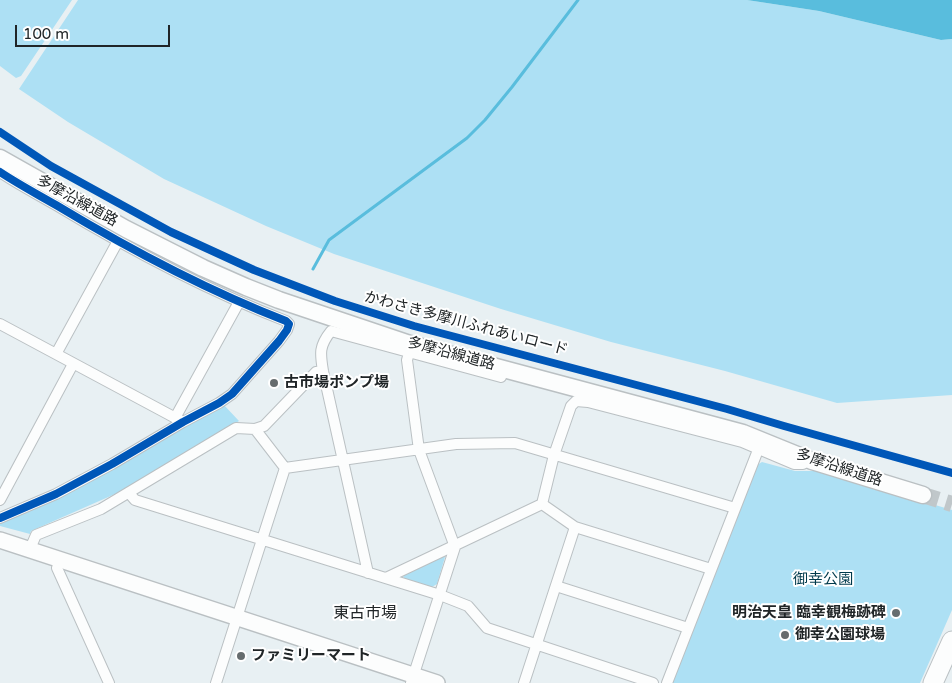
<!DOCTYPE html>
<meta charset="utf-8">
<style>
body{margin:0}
#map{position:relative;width:952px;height:683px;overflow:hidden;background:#e8f0f3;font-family:"Varela Round",sans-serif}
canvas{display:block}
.scale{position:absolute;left:15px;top:25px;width:155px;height:22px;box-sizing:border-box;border:2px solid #202527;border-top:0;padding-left:6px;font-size:15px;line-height:18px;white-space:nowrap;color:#202527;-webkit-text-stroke:4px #fff;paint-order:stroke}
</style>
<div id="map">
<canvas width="952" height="683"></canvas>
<div class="scale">100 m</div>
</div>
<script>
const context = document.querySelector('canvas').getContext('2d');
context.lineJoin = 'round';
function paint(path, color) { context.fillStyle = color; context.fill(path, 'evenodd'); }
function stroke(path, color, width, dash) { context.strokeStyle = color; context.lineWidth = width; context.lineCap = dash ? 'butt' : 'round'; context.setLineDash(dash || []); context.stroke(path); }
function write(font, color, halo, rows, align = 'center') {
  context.font = font + ' "Varela Round","Noto Sans JP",sans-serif'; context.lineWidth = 4; context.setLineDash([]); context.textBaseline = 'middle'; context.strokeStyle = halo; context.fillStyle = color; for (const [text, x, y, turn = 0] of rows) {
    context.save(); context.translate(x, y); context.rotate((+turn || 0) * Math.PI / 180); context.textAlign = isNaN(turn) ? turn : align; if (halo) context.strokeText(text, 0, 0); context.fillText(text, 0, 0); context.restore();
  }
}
paint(new Path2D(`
 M0 0H72L21 76 16 78 0 66Z
 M78 0H747L819 11 941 40 952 39V395L837 403 725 371 611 342 501 309 334 254 266 226 164 179 68 122 19 89Z
 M223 404 239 421 122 491 31 531 30 534 0 526V521Z
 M762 462 795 471H821L952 510V610L920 683H672L757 465Z
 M442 555 445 557 437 584 432 587 405 579 403 576 404 573Z`), '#ade0f4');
paint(new Path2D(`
 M747 0H952V39L941 40 819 11Z`), '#59bddd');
stroke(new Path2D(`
 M313 269 329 240 467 138 485 120 512 87 578 0`), '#59bddd', 3);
stroke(new Path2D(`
 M923 495 952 504`), '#c0c7ca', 16, [16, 8]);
const street = new Path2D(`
 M0 172C18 184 37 194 56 205 129 249 206 290 286 321L289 324 287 330 279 341 232 394 219 403 183 422 112 464 56 494 0 518
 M0 324 183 422
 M409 353 407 360 419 450 455 547 411 683
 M56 354 118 241
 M175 418 239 302
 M285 468 456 444 515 443 735 508
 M129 493 135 500 440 595 468 606 487 628 653 683
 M0 500 73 364
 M542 504 575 527 711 569
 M30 549 36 535 101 509 236 428 255 429 264 426 316 372 323 371
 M60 559 57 568 109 683
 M368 573 323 371C320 353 319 346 331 331L501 377
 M386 578 542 504 554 455 571 406 576 401 588 402 742 442 794 464H803L808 459
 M556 586 688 628
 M216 683 285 468 255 429
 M524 683 575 527
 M667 683 758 450`);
const secondary = new Path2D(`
 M0 540 437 683`);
const primary = new Path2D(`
 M0 158 126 229 203 268 246 287 279 300 410 344 743 433 812 461 923 495`);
const highway = new Path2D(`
 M933 683 952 641`);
stroke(street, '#bac0c3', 12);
stroke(secondary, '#bac0c3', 18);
stroke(primary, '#bac0c3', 19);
stroke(highway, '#bac0c3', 21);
stroke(street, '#fcfdfd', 10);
stroke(secondary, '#fcfdfd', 15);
stroke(primary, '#fcfdfd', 16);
stroke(highway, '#fcfdfd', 19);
stroke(new Path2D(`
 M0 132 51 166 171 232 254 270 335 301 414 326 727 409 784 426 952 473
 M0 172C18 184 37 194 56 205 129 249 206 290 286 321L289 324 287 330 279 341 232 394 219 403 183 422 112 464 56 494 0 518`), '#0057b8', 8);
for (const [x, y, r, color] of [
 [274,383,5,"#666c6e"],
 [896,613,5,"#666c6e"],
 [785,635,5,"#666c6e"],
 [241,656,5,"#666c6e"]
]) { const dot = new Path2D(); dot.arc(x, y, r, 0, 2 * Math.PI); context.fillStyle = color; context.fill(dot); stroke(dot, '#fff', 2); }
write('15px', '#202527', '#fff', [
 ["多摩沿線道路",77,201,29],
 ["かわさき多摩川ふれあいロード",466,324,15],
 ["多摩沿線道路",451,354,15],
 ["多摩沿線道路",839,468,18]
]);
write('bold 15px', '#202527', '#fff', [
 ["古市場ポンプ場",284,383],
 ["明治天皇 臨幸観梅跡碑",886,613,"right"],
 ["御幸公園球場",795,635],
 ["ファミリーマート",251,656]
], 'left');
write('15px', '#003a4c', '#fff', [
 ["御幸公園",823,580]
]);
write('16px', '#202527', '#fff', [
 ["東古市場",365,614]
]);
</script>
